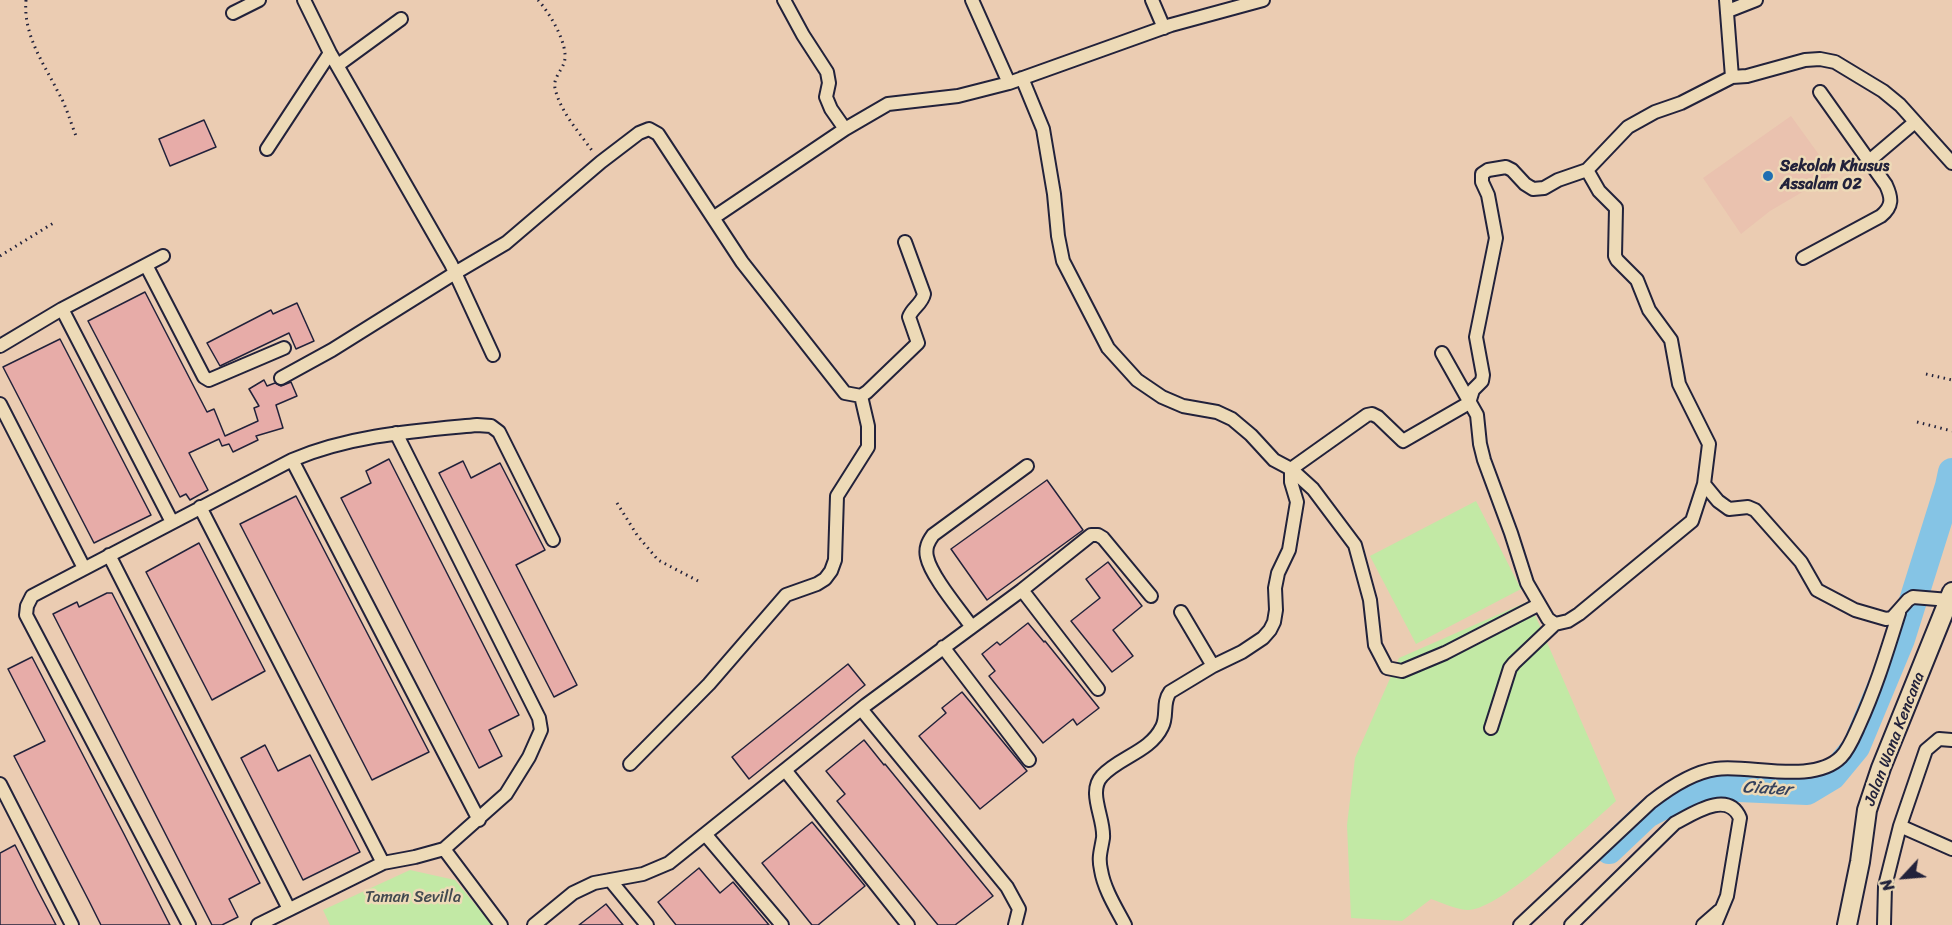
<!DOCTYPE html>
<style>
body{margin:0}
#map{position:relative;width:1952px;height:925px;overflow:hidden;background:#ebccb2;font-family:Sriracha,sans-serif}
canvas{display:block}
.north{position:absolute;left:1874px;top:847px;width:60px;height:60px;-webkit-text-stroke:4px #eddab7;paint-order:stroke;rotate:244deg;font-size:16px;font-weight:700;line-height:24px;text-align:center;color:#22223b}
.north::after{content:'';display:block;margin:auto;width:21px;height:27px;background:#22223b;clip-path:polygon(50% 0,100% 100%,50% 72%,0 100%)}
</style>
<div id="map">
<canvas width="1952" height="925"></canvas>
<div class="north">N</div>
</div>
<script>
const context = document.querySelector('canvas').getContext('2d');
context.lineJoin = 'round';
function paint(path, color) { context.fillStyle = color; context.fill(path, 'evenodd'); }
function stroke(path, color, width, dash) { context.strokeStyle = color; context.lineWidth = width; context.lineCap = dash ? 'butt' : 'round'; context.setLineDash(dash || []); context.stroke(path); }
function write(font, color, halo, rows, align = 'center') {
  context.font = font + ' Sriracha,sans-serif'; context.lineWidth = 5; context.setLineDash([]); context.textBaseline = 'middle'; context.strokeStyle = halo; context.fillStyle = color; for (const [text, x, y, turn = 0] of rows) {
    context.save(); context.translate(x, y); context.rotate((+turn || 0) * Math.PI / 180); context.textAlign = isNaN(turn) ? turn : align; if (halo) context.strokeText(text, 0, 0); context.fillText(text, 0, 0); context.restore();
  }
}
paint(new Path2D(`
 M1791 116 1833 174 1770 211 1741 234 1703 178Z`), '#eac2af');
paint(new Path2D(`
 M1476 501 1521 589 1416 644 1370 556Z
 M1529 601 1616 801C1590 824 1498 912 1467 910 1456 909 1442 903 1431 899L1402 921 1351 918 1347 825 1355 758 1399 658Z
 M410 870 455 880 492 925H330L323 910Z`), '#c2e9a5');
stroke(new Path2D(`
 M1609 850 1647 814 1685 794 1716 787 1807 791 1832 776 1856 747 1901 639 1949 486 1952 472`), '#85c4e5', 28);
const building = new Path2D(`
 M204 120 216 147 170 166 159 139Z
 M145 292 207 412 214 409 225 436 258 421 254 408 259 406 249 389 264 380 267 386 275 383 281 386 291 382 297 396 276 405 283 428 256 436 258 440 233 452 229 444 222 446 219 439 189 453 208 490 190 500 186 494 180 497 88 321Z
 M297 303 314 341 296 349 289 333 220 366 207 343 271 310 273 314Z
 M60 339 151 515 94 543 3 367Z
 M389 459 519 715 489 730 502 756 479 768 341 498 371 483 366 471Z
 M463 461 471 478 500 463 545 550 516 565 577 685 554 697 439 473Z
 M1047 480 1083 530 987 600 951 549Z
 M296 496 429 752 372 780 240 524Z
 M199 543 265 671 212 700 146 572Z
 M1108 562 1142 606 1113 630 1133 656 1112 672 1071 621 1100 598 1086 579Z
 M107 593H112L260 883 229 899 238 917 222 925H212L53 614 77 602 79 607Z
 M1028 623 1044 642 1045 641 1099 708 1077 725 1073 719 1043 743 989 676 995 671 982 654 997 642 1000 645Z
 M32 657 124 834 170 925H101L89 901 14 756 45 741 8 669Z
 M848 664 865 685 749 779 732 757Z
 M962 692 1027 771 980 809 919 736 946 713 942 708Z
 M864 740 884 765 885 764 993 896 955 925H938L837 801 845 794 826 771Z
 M265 745 278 771 310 755 360 852 303 880 241 758Z
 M812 822 865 886 818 925H812L762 863Z
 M15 845 37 889 56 925H0V853Z
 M699 868 720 893 733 882 769 925H676L658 902Z
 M606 904 623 925H579Z`);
paint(building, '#e7aca8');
stroke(building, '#22223b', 1.5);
const street = new Path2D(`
 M304 0 330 53 451 264 493 355
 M784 0 803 35 827 72 829 83 826 97 831 109 845 129
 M972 0 1009 83
 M1152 0 1164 28
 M1726 0 1732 77
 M1728 11 1756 0
 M233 13 259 0
 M338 65 401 19
 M1022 78 1043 129 1054 194 1058 236 1063 261 1108 348 1137 380 1162 397 1183 406 1217 412 1232 419 1251 435 1274 460 1291 469 1313 489 1355 545 1370 600 1375 645 1387 668 1402 671 1445 653 1538 605
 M267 149 330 53
 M1869 161 1915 122
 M1587 170 1599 191 1616 208 1615 256 1617 260 1637 280 1649 310 1671 340 1679 384 1709 444 1704 484 1718 501 1729 509 1748 507 1755 510 1801 562 1817 590 1855 610 1886 619 1892 618 1908 600 1913 597 1949 600
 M713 218 845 129 888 104 958 96 1009 83 1171 25 1263 0
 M1803 258 1881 216C1893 206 1892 198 1886 185L1820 92
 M146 265 204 377 209 380 284 348
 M62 309 172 522
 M0 346 62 309 163 256
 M1442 353 1477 415 1480 444 1484 460 1511 533 1527 583 1548 619 1555 624
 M281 378 332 350 455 273 506 243 601 162 639 133 649 129 658 134 742 262 845 393 861 396 867 392 918 343 909 317C912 308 922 304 924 294L905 242
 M0 404 84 568
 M292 460 479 820
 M200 507 383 863
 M109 555 289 909
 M1022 590 1098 689
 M1181 612 1213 666
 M971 626C959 609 931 576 927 557 925 548 928 542 933 535L1027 466
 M943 647 1029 760
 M861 709 1007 887 1019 909 1015 925
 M1491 728 1510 668 1514 663 1555 624 1568 621 1579 614 1692 521 1704 484
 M630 764 709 684 786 595 817 584 825 579 831 571 835 560 837 496 868 447V426L861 396
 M785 770 908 925
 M0 784 72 925
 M1900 826 1952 849
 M705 834 782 925
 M444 849 501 925
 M610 880 647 925
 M189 925 26 615 27 606 32 596 292 460C351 435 414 431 477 425L491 426 499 432 553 540
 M258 925 383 863 415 857 444 849 506 794 529 757 541 730 539 718 396 433
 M534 925 573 893 594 883 643 874 669 863 866 705 1022 590 1091 535H1098L1103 538 1151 596
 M1125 925C1116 908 1104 889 1101 870 1098 857 1101 851 1103 838 1105 819 1087 792 1102 776 1119 757 1150 752 1162 727 1168 716 1162 703 1170 692L1213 666 1242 652 1263 638 1270 630 1274 622 1276 610 1275 588 1278 573 1289 550 1297 502 1291 482V469L1367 415 1372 414 1378 417 1403 441 1469 403 1473 390 1482 381 1483 375 1476 337 1496 238 1488 195 1482 182V174L1488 170 1506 167 1512 170 1525 184 1533 189 1544 188 1558 180 1587 170 1628 127 1655 112 1681 103 1732 77 1747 76 1805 60 1820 59 1835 62 1883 91 1900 105 1952 163
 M1520 925 1651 802C1669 788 1693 772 1716 769 1749 764 1813 785 1841 757 1849 749 1854 736 1859 725 1876 688 1887 651 1899 613
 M1571 925 1675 823C1694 813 1728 790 1740 818L1727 896 1715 925
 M1703 925 1719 911
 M1884 925 1885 886 1900 826 1926 750 1939 739 1952 740`);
const secondary = new Path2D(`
 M1847 925 1860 862 1867 810 1881 768 1952 592`);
stroke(street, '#22223b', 16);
stroke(secondary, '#22223b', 22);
stroke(new Path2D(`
 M26 0C23 35 43 62 58 92 66 105 70 121 76 136
 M538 0C549 12 570 46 564 63 561 71 553 79 555 88 560 112 580 133 593 152
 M0 256 55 222
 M1926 374 1952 380
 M1917 422 1952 431
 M617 503 637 535 658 560 700 582`), '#22223b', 3, [1.5, 4.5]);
stroke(street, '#eddab7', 12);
stroke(secondary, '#eddab7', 18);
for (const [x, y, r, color] of [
 [1768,176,6,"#1f6fb2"]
]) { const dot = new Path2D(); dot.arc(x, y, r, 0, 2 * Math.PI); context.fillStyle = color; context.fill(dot); stroke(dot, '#eddab7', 2); }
write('bold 16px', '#22223b', '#eddab7', [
 ["Sekolah Khusus",1780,167],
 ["Assalam 02",1780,185]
], 'left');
write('16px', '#22223b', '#eddab7', [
 ["Jalan Wana Kencana",1895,739,-69]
]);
write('16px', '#424a50', '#eddab7', [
 ["Taman Sevilla",413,898]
]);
write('italic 18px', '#36425d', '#eddab7', [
 ["Ciater",1767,789,3]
]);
</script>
